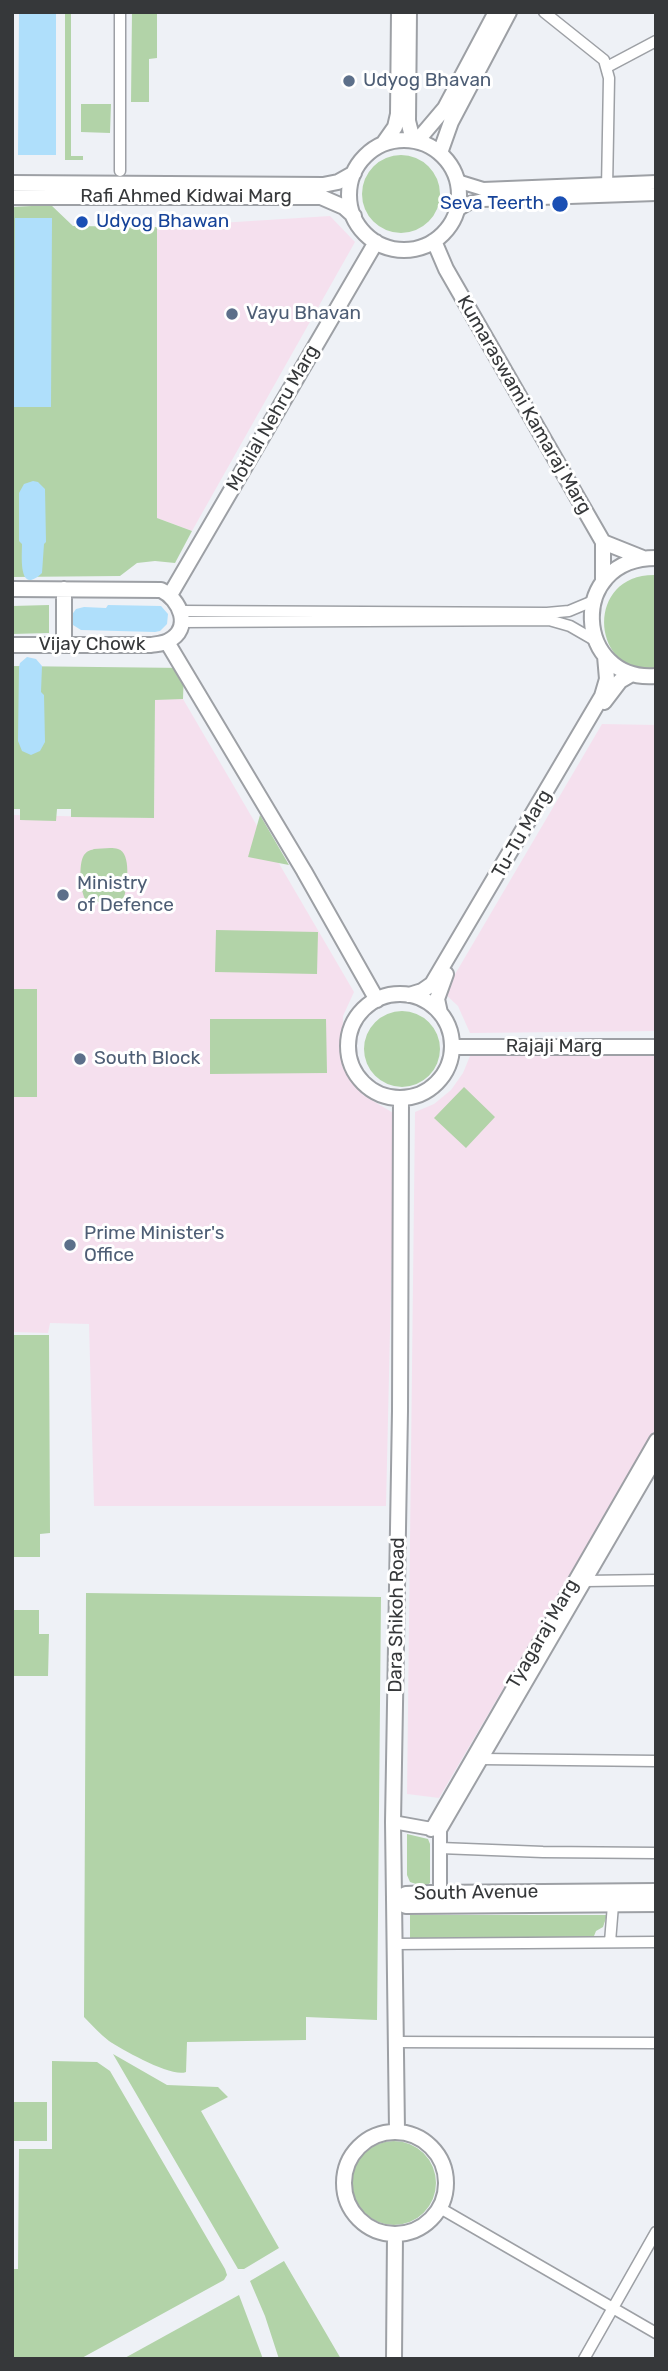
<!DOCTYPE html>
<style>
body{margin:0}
#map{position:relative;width:668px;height:2371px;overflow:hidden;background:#eef1f6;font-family:Rubik,sans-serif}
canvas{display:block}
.frame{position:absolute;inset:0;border:14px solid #36383a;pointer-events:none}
</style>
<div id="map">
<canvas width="668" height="2371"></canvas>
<div class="frame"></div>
</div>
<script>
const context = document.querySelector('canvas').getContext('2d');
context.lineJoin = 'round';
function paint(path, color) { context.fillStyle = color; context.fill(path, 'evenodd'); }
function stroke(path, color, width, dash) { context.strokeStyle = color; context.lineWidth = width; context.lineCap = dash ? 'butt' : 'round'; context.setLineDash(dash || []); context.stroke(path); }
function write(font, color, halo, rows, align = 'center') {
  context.font = font + ' Rubik,sans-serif'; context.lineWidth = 6; context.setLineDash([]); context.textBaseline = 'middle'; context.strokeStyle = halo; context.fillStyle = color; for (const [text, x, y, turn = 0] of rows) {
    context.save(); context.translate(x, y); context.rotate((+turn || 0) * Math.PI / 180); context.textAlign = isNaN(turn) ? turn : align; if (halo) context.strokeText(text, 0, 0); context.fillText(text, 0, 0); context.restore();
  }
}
paint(new Path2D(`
 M330 216 355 242 192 531 157 518V227Z
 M155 699H183L354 992 343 1016 342 1066 363 1095 395 1114 386 1506H94L89 1324 50 1323 48 1333 12 1332V815L154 818Z
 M602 724 656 725V1031L470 1033 458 1006 444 993Z
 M470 1056H656V1428L439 1798 407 1794 415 1112 434 1104 451 1090 463 1073Z`), '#f5e0ee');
paint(new Path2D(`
 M65 12H71V156H83V160H65Z
 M132 12H157V58L149 59V102H131Z
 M81 104H111L110 133 81 132Z
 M362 194a39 39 0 1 1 78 0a39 39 0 1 1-78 0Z
 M51 205 73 226 157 227V518L192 531 175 563 155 561 137 563 120 576 12 577V207Z
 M656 575V669C591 677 583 573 656 575Z
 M49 605V633L12 634V606Z
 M12 666 184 668 183 699 155 700 154 818 71 817V809H57L56 821 20 820V809H12Z
 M260 815 289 865 248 857Z
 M94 849C101 849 111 847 118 849 132 853 127 887 124 898L115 902H87C80 894 78 864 84 855 88 850 89 851 94 849Z
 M216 930 318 932 317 974 215 972Z
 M12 989H37V1097H12Z
 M364 1049a38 38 0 1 1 76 0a38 38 0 1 1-76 0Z
 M210 1019H326L327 1073 210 1074Z
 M464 1087 495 1117 466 1148 434 1118Z
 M12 1335H49L50 1533 40 1534V1557H12Z
 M86 1593 381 1597 377 2020 306 2017V2040L187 2042 186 2072C172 2078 123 2050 109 2041 100 2034 92 2025 84 2017Z
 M12 1610H39V1634H49L48 1676H12Z
 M407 1834 428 1839 430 1844V1883L425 1887 410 1882 407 1875Z
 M410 1915H607L603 1927 596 1931 594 1936 588 1937 410 1938Z
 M113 2054 167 2085 218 2087 228 2097 201 2111 279 2248 244 2269H238Z
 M52 2061 97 2062 110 2071 225 2269 227 2275 224 2280 80 2359H12V2269H18L19 2149H52Z
 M12 2102H47V2141H12Z
 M352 2183a42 42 0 1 1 84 0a42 42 0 1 1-84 0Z
 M284 2261 341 2359H279L265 2316 250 2281Z
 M239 2295 263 2359H123Z`), '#b2d3a8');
paint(new Path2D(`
 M19 12H56V155H18Z
 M15 218H52L51 407H14Z
 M33 481 38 482 45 489 46 542 44 544 42 573C18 596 22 556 22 544L19 541V493L24 484Z
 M108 605 161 606 168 614 167 624 160 631 155 632 81 630 73 625 71 616 76 609 84 607 106 608Z
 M27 657 36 659 42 666 41 692 44 695 45 742 40 751 31 755 22 751 18 741 19 667 20 663Z`), '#afdffb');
const minor = new Path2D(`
 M120 12V171
 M544 12 604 60 609 78 607 189
 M607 67 656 41
 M181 611 547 613 569 611 593 601
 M181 622 549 620 570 626 596 641
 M585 1581 656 1580
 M482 1759 656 1761
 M440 1848 543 1852 656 1853
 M610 1942 613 1905
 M394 1944 656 1942
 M395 2042 656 2043
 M440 2208 656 2333
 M584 2359 656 2232`);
const tertiary = new Path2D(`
 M457 181 483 189 656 182
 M457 210 469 203 483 200 656 194
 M393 1822 437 1830
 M431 1830 656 1440
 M440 1901V1830L656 1459`);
const secondary = new Path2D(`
 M409 12 408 121 413 140
 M349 195a55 55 0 1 1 110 0a55 55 0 1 1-110 0Z
 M417 141 445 108 496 12
 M383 144 395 127 398 114 399 12
 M440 153 451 122 509 12
 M12 183 323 185 338 182 354 173
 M12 197H321L344 207 354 216
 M434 241 446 269 603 542V581
 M603 542 643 558
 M656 558C566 558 575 683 656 676
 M12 589 161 590C180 599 193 629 168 641 163 644 156 644 151 645H12
 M170 595 376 242
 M167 642 304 871 377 1000
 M64 645V589
 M604 702 620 681 632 674
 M348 1046a52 52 0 1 1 104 0a52 52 0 1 1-104 0Z
 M409 995 422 991 432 984 602 696 607 679 605 656
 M440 1013 437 999 446 974
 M452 1047H656
 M394 1900 406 1894 431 1893 656 1891
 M394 1900 406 1906 656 1904
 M397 2131 393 1822 400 1411 401 1098
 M344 2183a51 51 0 1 1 102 0a51 51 0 1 1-102 0Z
 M394 2359 395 2234`);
stroke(minor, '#9da0a5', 13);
stroke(tertiary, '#9da0a5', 16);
stroke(secondary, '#9da0a5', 18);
stroke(minor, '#fff', 10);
stroke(tertiary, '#fff', 12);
stroke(secondary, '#fff', 14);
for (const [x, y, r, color] of [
 [349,81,7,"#5c6f8a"],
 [560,204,9,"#1a4fb4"],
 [82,222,7,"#1a4fb4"],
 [232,314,7,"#5c6f8a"],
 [63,895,7,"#5c6f8a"],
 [80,1059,7,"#5c6f8a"],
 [70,1245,7,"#5c6f8a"]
]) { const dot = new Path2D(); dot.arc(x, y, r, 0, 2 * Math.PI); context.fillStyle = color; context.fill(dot); stroke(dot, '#fff', 2.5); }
write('19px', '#4e5e75', '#fff', [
 ["Udyog Bhavan",363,81],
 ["Vayu Bhavan",246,314],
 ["Ministry",77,884],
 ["of Defence",77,906],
 ["South Block",94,1059],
 ["Prime Minister's",84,1234],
 ["Office",84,1256]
], 'left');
write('19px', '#36383a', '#fff', [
 ["Rafi Ahmed Kidwai Marg",186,197],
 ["Kumaraswami Kamaraj Marg",524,405,60],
 ["Motilal Nehru Marg",273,418,-60],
 ["Vijay Chowk",92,645],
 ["Tu-Tu Marg",522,834,-60],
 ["Rajaji Marg",554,1047],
 ["Dara Shikoh Road",397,1615,-89],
 ["Tyagaraj Marg",543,1634,-60],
 ["South Avenue",476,1893,-1]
]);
write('19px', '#164399', '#fff', [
 ["Seva Teerth",544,204],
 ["Udyog Bhawan",96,222,"left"]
], 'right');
</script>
